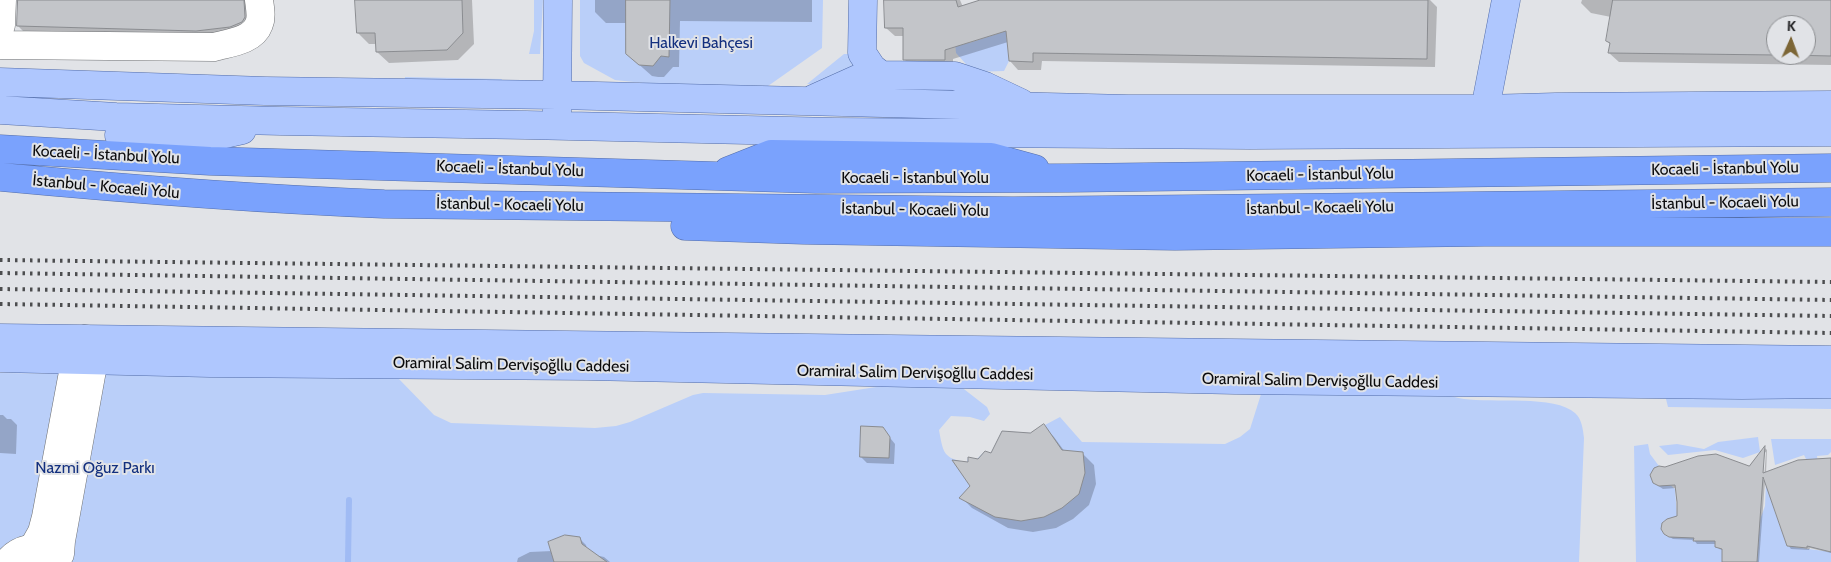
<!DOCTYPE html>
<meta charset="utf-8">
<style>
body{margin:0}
#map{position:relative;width:1831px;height:562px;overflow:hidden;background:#e1e3e7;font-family:Cabin,sans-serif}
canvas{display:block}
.north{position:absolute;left:1766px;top:15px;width:50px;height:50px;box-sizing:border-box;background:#e1e3e7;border:1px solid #8b8d90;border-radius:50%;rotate:2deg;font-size:14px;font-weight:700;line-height:20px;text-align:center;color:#0b0b0d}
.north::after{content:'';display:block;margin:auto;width:18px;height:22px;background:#7c6636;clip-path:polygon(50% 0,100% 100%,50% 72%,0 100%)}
</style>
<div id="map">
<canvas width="1831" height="562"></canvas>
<div class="north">K</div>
</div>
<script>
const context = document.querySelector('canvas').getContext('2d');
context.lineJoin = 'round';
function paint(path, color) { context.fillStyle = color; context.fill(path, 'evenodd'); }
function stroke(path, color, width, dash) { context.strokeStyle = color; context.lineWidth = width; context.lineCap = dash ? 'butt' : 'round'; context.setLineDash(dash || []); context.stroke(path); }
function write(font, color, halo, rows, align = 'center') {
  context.font = font + ' Cabin,sans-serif'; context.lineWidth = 4; context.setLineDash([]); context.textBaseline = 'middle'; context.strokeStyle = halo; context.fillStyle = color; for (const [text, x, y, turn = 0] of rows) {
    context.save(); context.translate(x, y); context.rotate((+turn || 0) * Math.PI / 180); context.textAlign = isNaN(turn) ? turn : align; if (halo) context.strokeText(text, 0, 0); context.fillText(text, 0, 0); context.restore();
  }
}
paint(new Path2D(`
 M534 0H543L540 54H529L534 31Z
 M580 0H823L822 48 768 86 653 84 615 80 584 63 580 56Z
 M1003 0 1009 61 1004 71 973 72 956 53 954 31 969 43 1003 32Z
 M844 54H859L864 65 840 85 807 84Z
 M405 77 502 79 500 90H404Z
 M0 373 398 378 434 415 451 423 595 428 616 426 630 422 693 395 703 393 825 395 889 385 960 386 987 407 990 414 984 421 970 417 951 416 939 430C943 452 943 459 967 462L968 457 977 459 985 451 991 453 1002 431 1030 433 1060 417 1082 442 1225 444 1240 437 1250 429 1262 391 1442 393C1449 395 1457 398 1464 399 1491 403 1556 395 1575 413 1582 419 1583 430 1584 438L1579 562H0Z
 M1665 395H1831V409L1668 407Z
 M1758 437 1760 452 1743 458 1715 450 1668 455 1659 446 1677 444 1704 449 1718 442Z
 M1771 439H1831V452L1828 455 1817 456 1819 470 1812 471 1804 455 1775 465Z
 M1648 444 1650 454 1659 466C1648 470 1649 482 1659 486L1668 483 1675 489 1677 517 1664 521 1661 526 1664 534 1669 537 1698 528 1693 541H1702L1714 513 1715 547 1722 549V562H1636L1634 446Z
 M1766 482 1770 484 1773 506 1787 546 1831 552V562H1757L1758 525 1765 506Z`), '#bacff9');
paint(new Path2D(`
 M18 0H254L251 11 239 35 26 34 18 26Z
 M357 0H472L474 44 458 60 389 63 377 52V44H369L358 33Z
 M595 0H812V22L680 21 679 67H673L664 77H658L652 76 627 54V23H606L595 12Z
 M886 0H960L963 7 984 0H1430L1437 7 1435 67 1042 61 1041 70H1018L1010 61 1008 42 953 59V68H913L904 59 905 36H895L886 28Z
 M1582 0H1831V65L1619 62 1609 53 1611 45 1607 41 1611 17 1591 13 1581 3ZM1776 25H1806V55H1776Z
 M0 415H3L7 419H11L17 425 16 454 0 453Z
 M1043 426 1054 437 1065 452 1082 453 1094 465 1096 484 1089 505 1073 519 1056 528 1033 532 1008 528 972 508 961 497 971 486 969 463 992 454Z
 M882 428 895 444 894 464 867 463 861 457Z
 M1765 448 1767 450 1766 474 1831 459V553L1810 548 1809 550 1791 549 1788 545 1765 481 1759 562H1723V550L1719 549 1716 544H1697L1694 540 1673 539 1665 534 1678 517 1676 488 1663 489 1654 483 1749 467ZM1766 452 1764 480 1761 479 1763 454Z
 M579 538 586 545 587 550 595 555 604 557 610 562H517L518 558 530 552 552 551Z`), '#0003');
stroke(new Path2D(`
 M348 562 349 500`), '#a0bbf4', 6);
const building = new Path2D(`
 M18 0H244L245 17 242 22 230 27 196 31 17 26Z
 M355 0H462L463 33 447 50 376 52 375 33H357Z
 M626 0H670L669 57 661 56 653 66 639 65 626 54Z
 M884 0H956L958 7 980 0H1428L1427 59 1033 53V62L1009 61 1006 31 945 50V60H903V28H885Z
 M1613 0H1831V56L1784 55H1806V25H1776V55L1608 53 1610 43 1606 41Z
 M1044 424 1062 450 1083 452 1085 473 1079 494 1062 508 1044 517 1021 521 995 517 959 498 970 486 952 460 968 462V457L978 459 985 451 991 453 1002 431 1030 433Z
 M861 426 883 427 890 437 889 458 860 457Z
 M1765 446 1763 473 1798 460 1831 458V552L1807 546V548L1787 546 1763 477 1757 562H1722V549L1715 547V541H1693L1694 538 1669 537 1664 534 1661 529 1662 523 1667 519 1677 516V502L1675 485 1659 486 1653 483 1650 475 1654 468 1659 466 1665 467 1698 456 1716 454 1749 466Z
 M565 535 580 537 582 544 607 562H554L548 542Z`);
paint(building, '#c3c5c9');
stroke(building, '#8a8c90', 1);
const minor = new Path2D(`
 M1 25 2 0
 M0 45 214 47C228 43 253 41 259 24 262 17 260 8 259 0
 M33 548 42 532 46 517 77 351 80 344 85 339C94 345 94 349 94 359L61 541 60 554
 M8 562C19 548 36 546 52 550`);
const major = new Path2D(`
 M863 0 862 53 872 68 881 75 955 76 985 86 1021 103
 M0 82 265 91 557 95 1128 109H1485L1556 107 1831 105
 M813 99 862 77 881 75
 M0 110 116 117 281 121 526 125 835 132 1250 135 1831 132
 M557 113 558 0
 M1484 126 1485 109 1506 0
 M119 135 198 140 242 130
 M0 338C610 341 1221 358 1831 360
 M0 358 210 363 587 366 1235 380 1742 385 1831 384`);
const highway = new Path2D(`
 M0 149 210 161 816 179 1070 178 1831 168
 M728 171 771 154 991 157 1035 169
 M0 177C128 189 256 199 384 204L1013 211 1831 202
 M685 226 804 230 1175 236 1484 232H1831`);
stroke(minor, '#6e7073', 29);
stroke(major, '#536da9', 29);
stroke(highway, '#536da9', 29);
stroke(minor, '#fff', 28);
stroke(major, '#afc7fe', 28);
stroke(highway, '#7aa2fd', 28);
stroke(new Path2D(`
 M0 260 1831 282
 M0 273 1831 300
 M0 289 1831 316
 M0 304 1831 333`), '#4c4d4f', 4, [2.5, 5]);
write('16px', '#13307f', '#e1e3e7', [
 ["Halkevi Bahçesi",701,43],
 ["Nazmi Oğuz Parkı",95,468]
]);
write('16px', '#0b0b0d', '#e1e3e7', [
 ["Kocaeli - İstanbul Yolu",106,155,3],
 ["Kocaeli - İstanbul Yolu",510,169,2],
 ["Kocaeli - İstanbul Yolu",1725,169,-1],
 ["Kocaeli - İstanbul Yolu",1320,175,-1],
 ["Kocaeli - İstanbul Yolu",915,178],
 ["İstanbul - Kocaeli Yolu",106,187,5],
 ["İstanbul - Kocaeli Yolu",1725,203,-1],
 ["İstanbul - Kocaeli Yolu",510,205,1],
 ["İstanbul - Kocaeli Yolu",1320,208,-1],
 ["İstanbul - Kocaeli Yolu",915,210,1],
 ["Oramiral Salim Dervişoğllu Caddesi",511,365,1],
 ["Oramiral Salim Dervişoğllu Caddesi",915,373,1],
 ["Oramiral Salim Dervişoğllu Caddesi",1320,381,1]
]);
</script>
